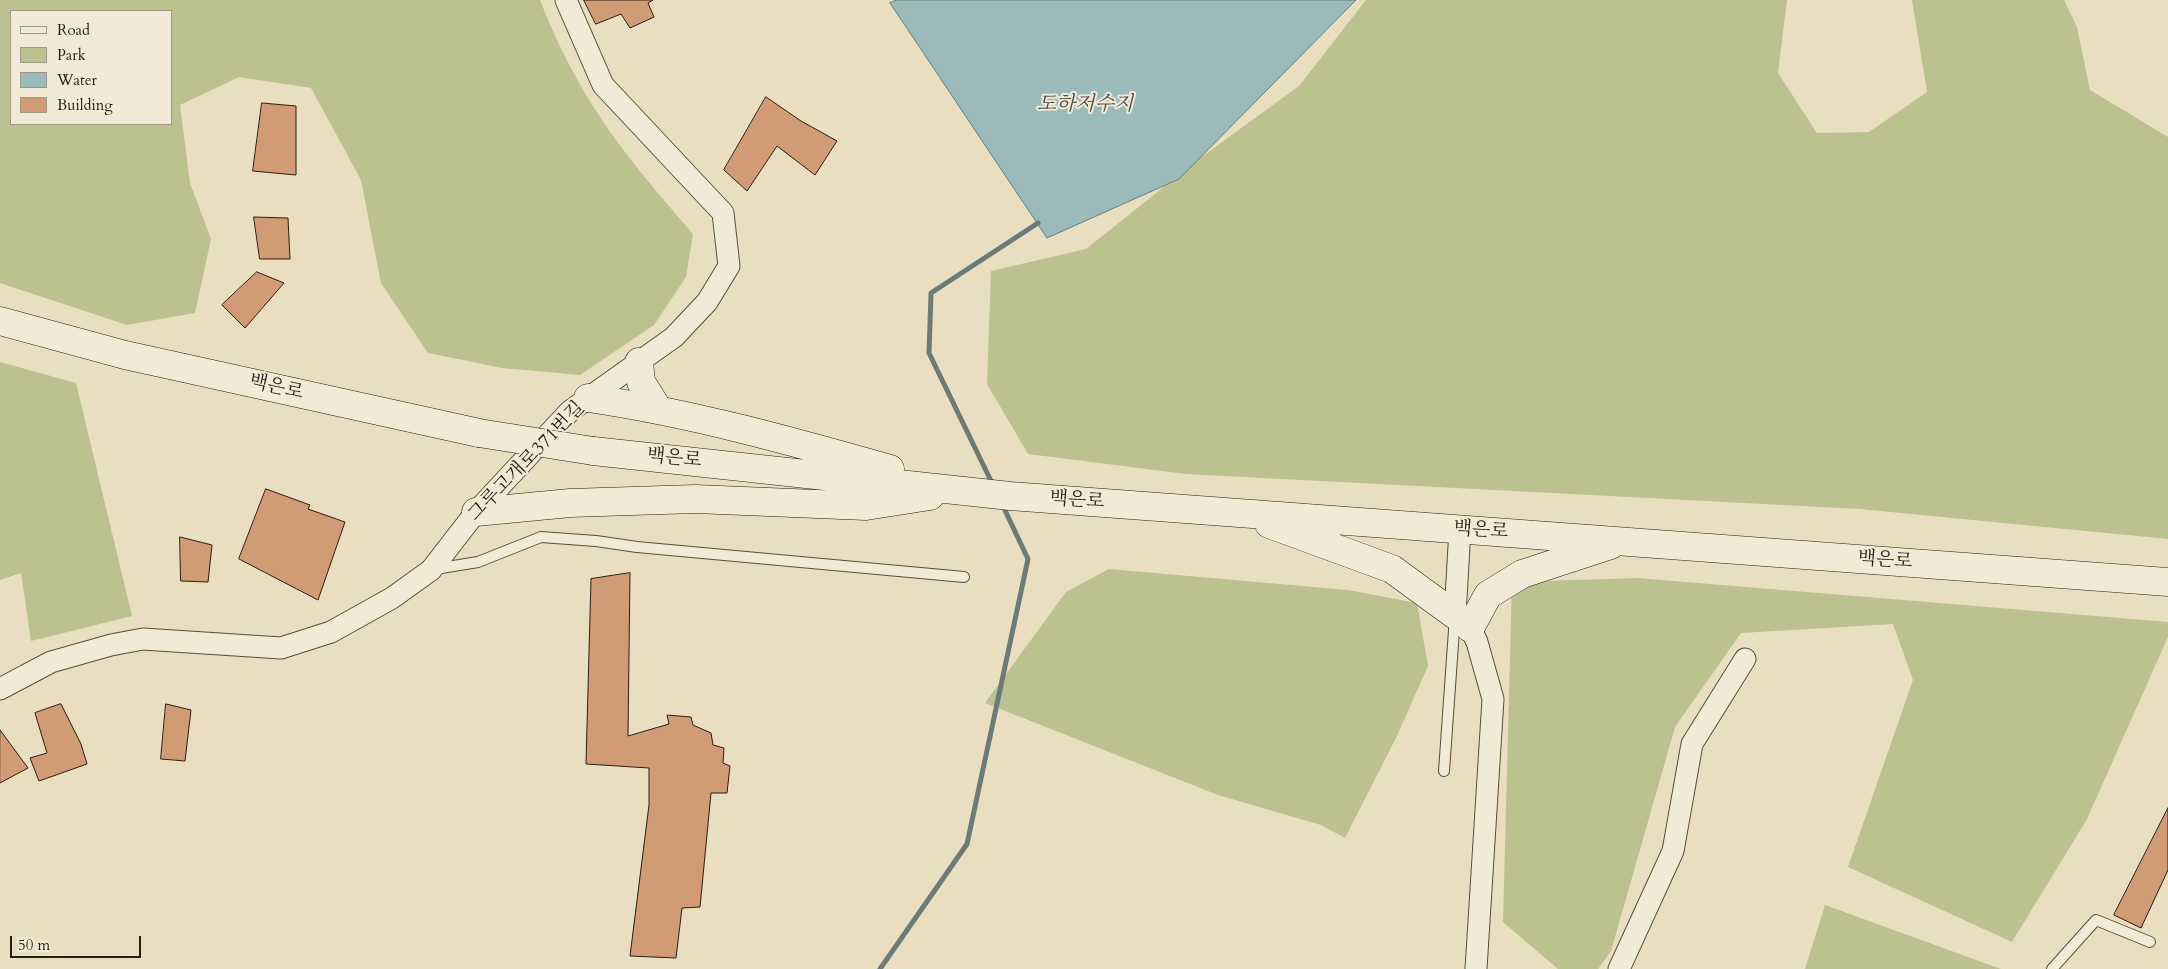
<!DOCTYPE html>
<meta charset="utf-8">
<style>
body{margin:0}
#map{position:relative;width:2168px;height:969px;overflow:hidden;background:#e9dfc0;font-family:Cardo,serif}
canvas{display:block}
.legend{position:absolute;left:10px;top:10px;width:162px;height:115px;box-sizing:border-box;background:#f1ead6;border:1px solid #a19888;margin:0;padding:6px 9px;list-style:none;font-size:15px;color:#2a1c13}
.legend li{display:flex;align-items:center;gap:10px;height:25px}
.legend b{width:25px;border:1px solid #a19888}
.scale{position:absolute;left:10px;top:936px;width:131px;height:22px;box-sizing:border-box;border:2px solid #2a1c13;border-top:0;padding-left:6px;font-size:15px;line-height:18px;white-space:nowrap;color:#2a1c13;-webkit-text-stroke:4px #f1ead6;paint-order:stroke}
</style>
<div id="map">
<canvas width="2168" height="969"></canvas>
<ul class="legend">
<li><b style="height:6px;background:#f1ead6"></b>Road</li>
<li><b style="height:14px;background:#bbc18f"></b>Park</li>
<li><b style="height:14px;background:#9ababb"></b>Water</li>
<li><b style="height:14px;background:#d19b76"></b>Building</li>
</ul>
<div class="scale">50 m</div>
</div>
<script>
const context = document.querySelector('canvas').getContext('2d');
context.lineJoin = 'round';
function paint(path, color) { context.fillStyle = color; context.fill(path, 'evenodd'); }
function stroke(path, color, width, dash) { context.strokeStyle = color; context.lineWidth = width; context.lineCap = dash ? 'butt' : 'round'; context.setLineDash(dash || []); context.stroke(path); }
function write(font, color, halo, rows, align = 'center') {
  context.font = font + ' Cardo,"Noto Serif KR",serif'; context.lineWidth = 4; context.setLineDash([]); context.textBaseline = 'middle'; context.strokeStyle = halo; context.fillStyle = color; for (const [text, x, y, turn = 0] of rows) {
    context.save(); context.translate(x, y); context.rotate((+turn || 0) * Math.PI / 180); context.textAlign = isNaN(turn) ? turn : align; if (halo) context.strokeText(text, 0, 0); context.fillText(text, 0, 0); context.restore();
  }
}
paint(new Path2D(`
 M0 0H540C554 36 571 71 591 103 620 150 657 192 693 234L686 277 654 325 580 375 502 368 428 353 381 283 361 180 311 88 239 77 180 105 190 183 211 239 195 313 127 325 0 283ZM11 11H171V124H11Z
 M1366 0H1787L1778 73 1817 133 1869 132 1927 92 1912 0H2064L2077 27 2090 90 2168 137V539L1860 509 1186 474 1028 454 987 384 991 271 1086 249 1200 158 1299 86Z
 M0 362 76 383 132 616 31 641 21 573 0 580Z
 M1109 569 1348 590 1417 603 1428 666 1396 738 1345 838 1321 825 1218 795 985 703 1066 592Z
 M1638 578 2168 622V637L2087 819 2012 942 1848 867 1913 680 1893 624 1741 633 1675 727 1611 951 1598 969H1558L1503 922 1512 582Z
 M1825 905 2001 969H1805Z`), '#bbc18f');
const water = new Path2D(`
 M897 0H1356L1179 179 1047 238 890 3Z`);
paint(water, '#9ababb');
stroke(water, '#6d7b78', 1);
stroke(new Path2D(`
 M993 485 929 353 931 293 1038 223
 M880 969 967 844 1028 559 1002 504`), '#6d7b78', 5);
const building = new Path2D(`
 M584 0H653L648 3 654 17 630 28 621 14 596 24Z
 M766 97 801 121 837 141 815 175 777 146 747 191 724 170Z
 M262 103 296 106V175L253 171Z
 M254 217 288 218 290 259H260Z
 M257 272 284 283 245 328 222 305Z
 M266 489 310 505 308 509 345 522 318 600 239 559Z
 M180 537 212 545 208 582 181 581Z
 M630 573 628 736 669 724 667 715 691 717 693 725 711 733 713 745 724 748 723 763 730 766 727 793H711L700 907 682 908 676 958 630 956 649 805V768L586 764 591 579Z
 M61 704 81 744 87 764 39 781 30 758 47 753 35 713Z
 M166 704 191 710 185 761 161 759Z
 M0 730 28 768 0 783Z
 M2168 808V870L2141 928 2114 915Z`);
paint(building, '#d19b76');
stroke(building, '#2a1c13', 1);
const service = new Path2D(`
 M435 569 478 562 541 537 596 541 637 547 964 577
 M1444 771 1455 616
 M2052 969 2096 920 2150 942`);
const minor = new Path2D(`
 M1460 529 1455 615 1470 628 1477 642 1493 699 1476 969
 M0 689 51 662 111 645 143 639 281 648 331 632 392 598 431 570 476 512 570 411 674 337 707 302 729 266 723 213 603 85 566 0
 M1619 969 1673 851 1692 744 1745 659`);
const secondary = new Path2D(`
 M0 321 125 355 479 433
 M639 362 641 382 658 409
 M588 398C691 413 791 441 890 469
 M593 451 1010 496 2168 582
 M476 512 570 503 695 499 866 506 930 496
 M1269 524 1392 569 1455 615
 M1470 628 1488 595 1522 574 1611 545`);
stroke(service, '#5a4d3e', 12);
stroke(minor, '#5a4d3e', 23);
stroke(secondary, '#2a1c13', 29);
stroke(service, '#f1ead6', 10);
stroke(minor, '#f1ead6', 21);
stroke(secondary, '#f1ead6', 28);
const secondaryBridge = new Path2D(`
 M479 433 593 451`);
stroke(secondaryBridge, '#2a1c13', 29, []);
stroke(secondaryBridge, '#f1ead6', 28);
write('19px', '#2a1c13', '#f1ead6', [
 ["백은로",276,388,13],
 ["백은로",674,459,6],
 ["그루고개로371번길",527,462,-46],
 ["백은로",1077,501,4],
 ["백은로",1481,531,4],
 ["백은로",1885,561,4]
]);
write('italic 20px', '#4c4b45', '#f1ead6', [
 ["도하저수지",1085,105]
]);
</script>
